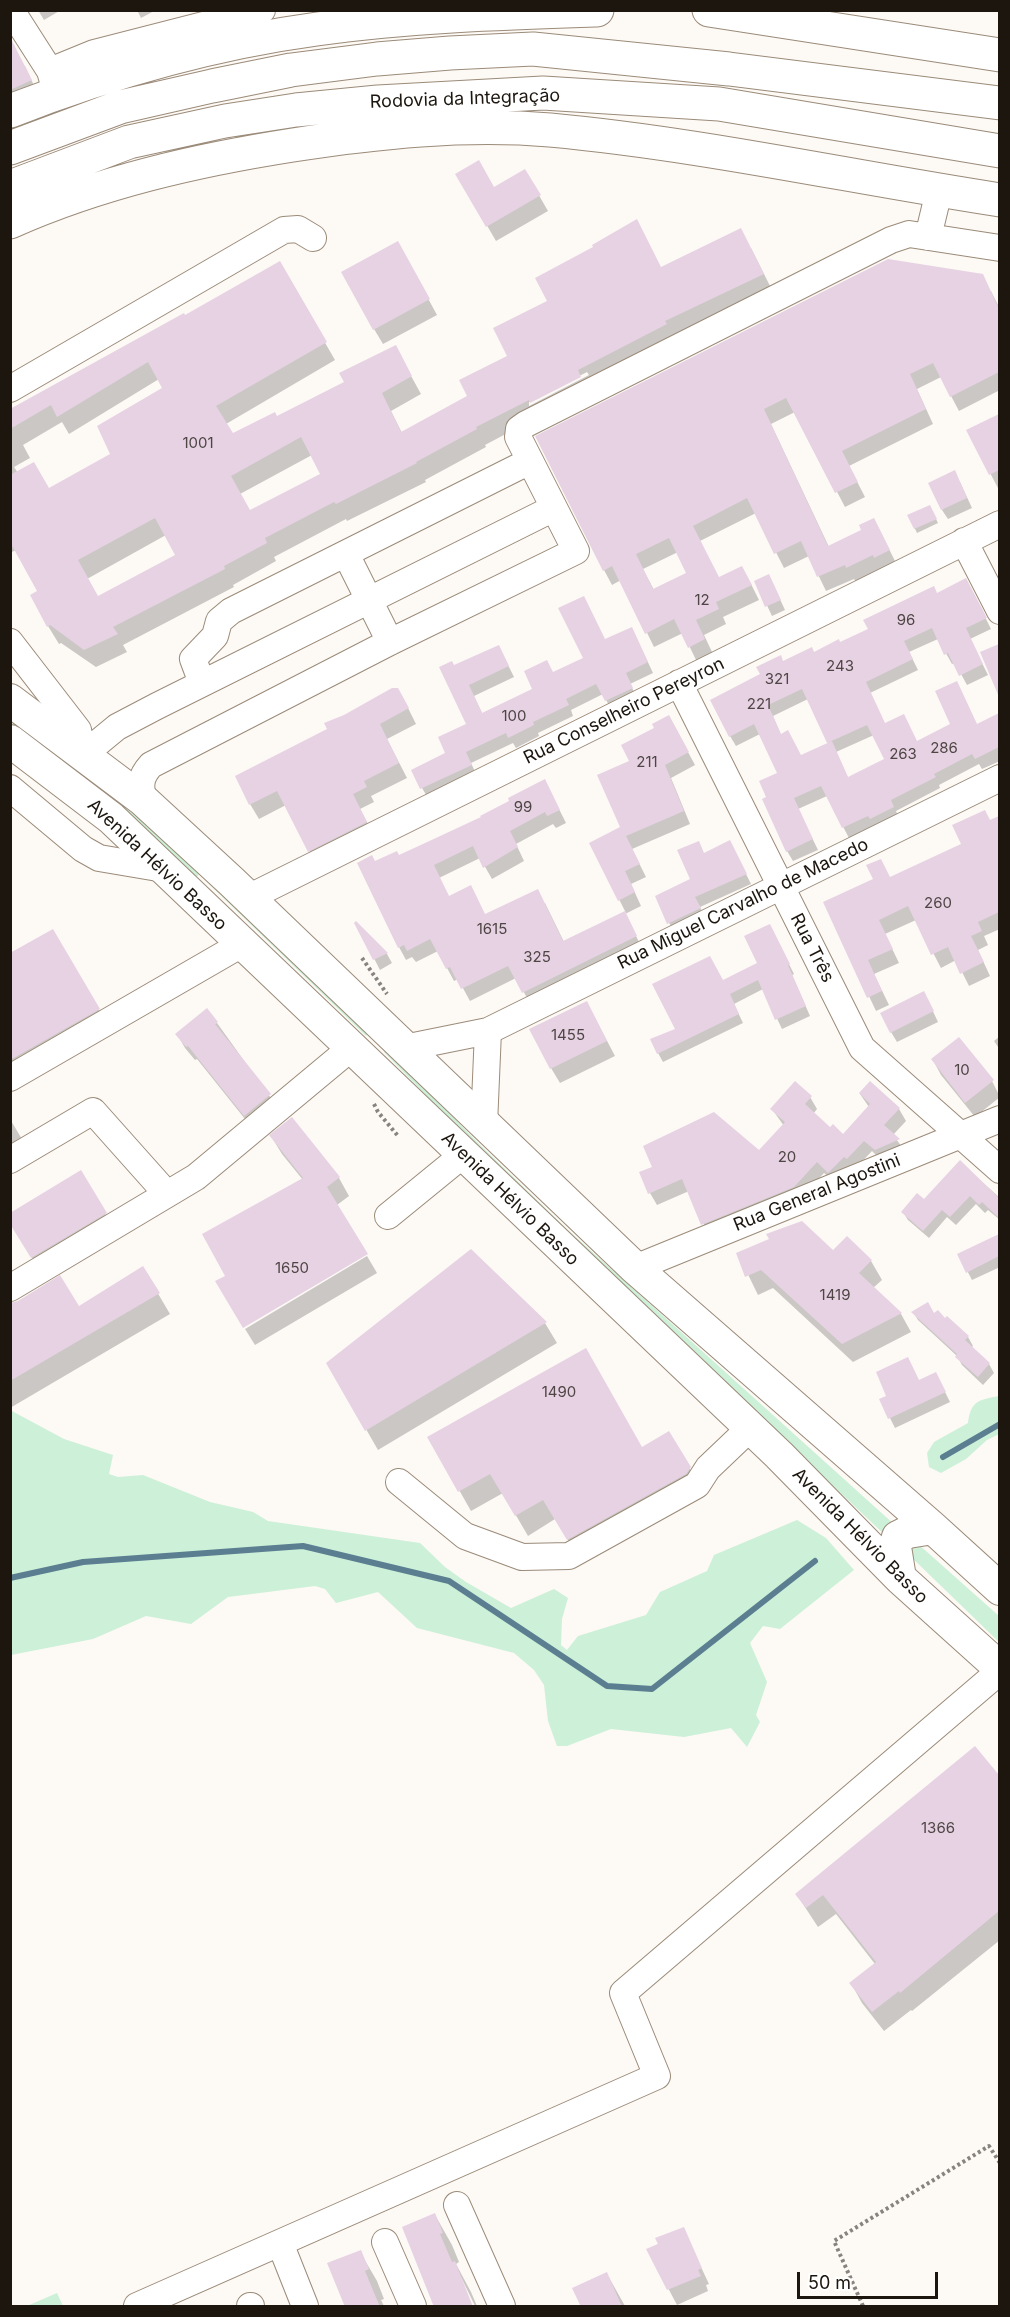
<!DOCTYPE html>
<meta charset="utf-8">
<style>
body{margin:0}
#map{position:relative;width:1010px;height:2317px;overflow:hidden;background:#fdf9f5;font-family:Inter,sans-serif}
canvas{display:block}
.frame{position:absolute;inset:0;border:12px solid #1c160f;pointer-events:none}
.scale{position:absolute;left:797px;top:2272px;width:141px;height:27px;box-sizing:border-box;border:3px solid #1c160f;border-top:0;padding-left:8px;font-size:18px;line-height:21px;white-space:nowrap;color:#1c160f;-webkit-text-stroke:4px #fff;paint-order:stroke}
</style>
<div id="map">
<canvas width="1010" height="2317"></canvas>
<div class="frame"></div>
<div class="scale">50 m</div>
</div>
<script>
const context = document.querySelector('canvas').getContext('2d');
context.lineJoin = 'round';
function paint(path, color) { context.fillStyle = color; context.fill(path, 'evenodd'); }
function stroke(path, color, width, dash) { context.strokeStyle = color; context.lineWidth = width; context.lineCap = dash ? 'butt' : 'round'; context.setLineDash(dash || []); context.stroke(path); }
function write(font, color, halo, rows, align = 'center') {
  context.font = font + ' Inter,sans-serif'; context.lineWidth = 4.5; context.setLineDash([]); context.textBaseline = 'middle'; context.strokeStyle = halo; context.fillStyle = color; for (const [text, x, y, turn = 0] of rows) {
    context.save(); context.translate(x, y); context.rotate((+turn || 0) * Math.PI / 180); context.textAlign = isNaN(turn) ? turn : align; if (halo) context.strokeText(text, 0, 0); context.fillText(text, 0, 0); context.restore();
  }
}
paint(new Path2D(`
 M10 715 203 869 196 878C140 821 76 771 11 724Z
 M212 880 369 1032 366 1036 209 884Z
 M386 1048 480 1145 569 1231 896 1526 887 1537 477 1148 384 1052Z
 M999 1396V1434L987 1440 966 1459 941 1473 929 1467 927 1453 934 1442 968 1423C971 1400 979 1400 999 1396Z
 M10 1410 64 1439 113 1455 109 1474 118 1477 143 1475 210 1502 253 1512 268 1521 420 1543 445 1567 466 1582 511 1608 554 1589 568 1598 562 1619 561 1645 567 1650 578 1636 646 1615 660 1592 707 1571 714 1555 797 1520 826 1538 854 1570 780 1629 763 1626 750 1643 767 1682 756 1715 760 1722 747 1747 731 1728 684 1737 611 1729 567 1746H557L548 1721 544 1685 534 1670 514 1653 417 1628 378 1592 336 1603 325 1589 315 1586 228 1597 191 1624 146 1616 93 1639 11 1655Z
 M910 1541 917 1543 999 1616V1642L907 1553Z
 M57 2293 63 2306H27Z`), '#cdf0d8');
paint(new Path2D(`
 M38 10H61L44 20Z
 M137 10H156L141 18Z
 M10 61 25 66 36 90 10 99Z
 M525 171 548 211 496 241 457 174 494 189Z
 M751 248 773 292 485 445 486 447 425 480 426 482 347 521 346 519 274 557 276 561 233 585 234 587 123 645 127 652 96 667 61 643 59 644 48 626 39 592 16 550 10 553V411L185 317 279 263 335 360 226 424 233 435 405 365 421 394 391 411 402 433 469 397 509 356 661 268ZM587 372 589 375 529 406V402ZM159 379 164 389 112 455 48 490 18 473 14 467 30 458 23 445 62 422 69 434ZM312 455 322 474 250 512 240 494ZM166 535 177 556 98 598 87 579Z
 M406 258 437 315 383 344 374 329Z
 M991 291 1000 309V390L959 411 941 377 917 389 933 424 849 466 865 497 845 507 795 412 771 424 829 547 863 531 874 519 897 565 856 582 854 579 826 591 809 556 784 568 756 513 700 541 719 579 750 582 759 600 723 617 726 624 704 635 713 654 697 662 683 633 654 647 621 580 612 585 604 570 537 437ZM678 552 688 574 654 590 643 569Z
 M995 417 1000 425 999 490 968 431Z
 M960 482 972 508 948 519 942 510Z
 M932 511 938 523 917 533 909 516Z
 M756 582 774 586 785 610 772 616Z
 M972 591 991 629 970 639 988 675 967 685 955 663 952 664 938 639 909 652 918 670 870 693 885 725 917 742 977 725 1000 715V761L982 769 979 764 939 785 940 788 896 811 899 818 875 826 849 838 827 796 798 809 818 850 793 861 787 851 768 798 779 773 760 734 736 746 730 736 783 663 840 644 937 594ZM808 699 829 744 801 757 781 735 773 716ZM874 735 886 760 848 778 836 752Z
 M637 639 653 673 630 684 638 699 612 711 603 694 571 710 573 716 538 733 539 736 516 748 513 743 471 763 477 776 428 798 422 788 468 725 454 667 504 657 514 677 474 696 483 715 534 689 553 673 585 658 605 640Z
 M1000 645V693L982 653Z
 M406 704 416 724 387 739 407 778 371 796 374 802 360 809 375 837 317 866 286 805 259 819 250 804 329 730Z
 M676 730 695 765 671 778 690 824 632 849 646 877 631 884 641 906 625 914 643 950 531 1005 516 978 470 1001 458 979 454 981 438 951 416 962 412 957 406 960 399 947 375 863 398 857 483 818 545 781 566 823 556 828 553 824 516 844 524 861 492 879 480 858 439 878 449 897 486 916 545 903 564 942 626 913 591 844 622 828 631 761Z
 M1000 817V929L984 936 988 945 978 950 990 976 969 986 956 960 941 968 916 920 885 934 899 963 874 974 889 1005 876 1011 825 903 890 879 963 844 990 822Z
 M735 852 751 884 700 907 705 918 674 933 657 897 692 880 704 854Z
 M356 923 387 954 392 963 380 970Z
 M53 931 110 1029 10 1088V955Z
 M774 935 794 974 792 975 810 1016 782 1029 763 989 734 1004 743 1023 663 1062 658 1053 677 1029 723 982 759 963Z
 M929 1003 938 1022 897 1042 891 1032Z
 M595 1018 615 1056 560 1083 551 1068Z
 M217 1023 278 1108 253 1129 197 1059 195 1060 185 1048 177 1034Z
 M1000 1036V1050L994 1041Z
 M933 1060 992 1081 1000 1097 975 1117 941 1075Z
 M870 1083 899 1109 906 1121 893 1135 905 1151 883 1162 872 1151 854 1170 836 1183 824 1173 800 1199 709 1236 689 1191 657 1205 650 1193 641 1173 760 1152 784 1126 772 1109 810 1097 817 1109 813 1114 830 1130 843 1136 869 1107 860 1094Z
 M10 1119 32 1156 10 1170Z
 M271 1136 339 1178 349 1196 337 1205 303 1180 282 1154Z
 M960 1162 1000 1198V1220L988 1210 985 1213 976 1204 956 1225 947 1217 929 1238 908 1220 903 1212 924 1201Z
 M81 1172 114 1229 41 1272 10 1222Z
 M1000 1235V1267L972 1280 959 1255Z
 M847 1238 871 1261 882 1280 873 1288 901 1314 911 1332 853 1362 773 1288 758 1295 738 1254 834 1252Z
 M367 1256 377 1273 255 1345 245 1329Z
 M143 1268 170 1314 10 1408V1303L78 1308Z
 M913 1312 945 1321 948 1319 968 1337 973 1346 971 1348 989 1364 994 1373 983 1385 962 1365 957 1356 918 1320Z
 M545 1323 557 1343 378 1450 328 1363Z
 M919 1382 941 1384 950 1402 895 1428 881 1400Z
 M669 1433 701 1488 580 1559 555 1519 528 1536 503 1493 471 1511 429 1437 642 1449Z
 M975 1748 1000 1778V1940L912 2011 911 2010 884 2031 862 2003 851 1983 875 1964 836 1914 818 1927 797 1895Z
 M435 2215 452 2245 459 2262 456 2264 471 2292 477 2306H475L461 2277 436 2306Z
 M683 2229 709 2284 706 2285 708 2291 677 2305 648 2250Z
 M360 2252 377 2281 384 2299 381 2300 384 2306H346Z
 M607 2274 625 2306H582Z`), '#0003');
stroke(new Path2D(`
 M943 1457 1000 1424
 M10 1578 83 1562 303 1546 449 1581 607 1686 652 1689 815 1561`), '#5b7f91', 6);
paint(new Path2D(`
 M10 37 32 80 10 90Z
 M479 160 494 187 525 169 541 195 486 227 455 174Z
 M637 219 661 267 741 228 764 274 665 321 667 324 578 370 581 377 530 403 529 400 476 427 477 429 416 462 417 463 336 504 334 502 265 538 267 543 224 566 225 569 113 627 118 634 84 650 50 625 47 627 30 595 37 591 10 542V475L34 462 49 488 110 454 97 426 162 388 148 362 57 417 51 405 10 429V409L184 313 185 315 280 261 327 342 216 406 233 433 275 412 277 416 344 382 339 373 396 345 412 376 382 393 401 432 467 396 459 380 507 356 493 328 547 301 535 278 593 247 592 245ZM301 437 320 474 250 510 231 476ZM155 518 175 555 98 596 78 560Z
 M398 241 430 299 373 330 341 272Z
 M888 259 983 274 999 309V372L950 397 933 363 910 374 926 409 842 451 858 482 835 493 786 398 764 409 828 546 861 530 859 525 874 518 890 550 874 558 873 555 846 568 845 565 817 577 801 541 774 554 747 498 693 526 719 577 742 566 752 585 716 602 719 609 696 620 705 639 688 648 674 619 645 634 612 566 603 571 535 436ZM669 538 686 573 653 589 636 554Z
 M999 414V470L989 475 966 430Z
 M955 470 967 498 941 510 928 483Z
 M930 505 937 519 914 529 907 515Z
 M769 574 781 600 765 607 754 581Z
 M966 578 987 618 966 628 983 664 959 676 948 653 944 655 932 628 904 641 913 659 866 682 885 723 904 714 917 741 950 724 935 691 957 681 977 724 999 713V747L975 759 972 754 934 774 936 777 891 800 894 807 870 819 868 816 842 828 821 786 794 798 813 839 786 852 762 799 766 797 759 781 777 773 754 724 729 737 710 700 760 674 756 667 781 655 783 661 812 647 814 652 839 639 840 642 868 629 863 620 934 586 937 593ZM802 689 827 743 867 725 884 759 848 777 832 741 801 755 788 730 781 734 768 705Z
 M584 596 605 639 632 627 648 662 626 673 633 688 605 701 596 684 566 699 569 705 533 722 534 725 508 738 506 733 466 752 472 765 420 789 411 770 445 753 438 737 466 724 439 667 452 661 454 665 499 645 509 666 469 685 482 713 532 689 524 671 547 660 553 672 583 658 558 608Z
 M999 644V697L980 652Z
 M392 688H398L409 708 380 724 399 763 364 781 367 787 353 794 367 822 308 852 277 791 249 805 235 776 327 729 324 723 344 715Z
 M669 715 689 752 665 765 684 811 626 836 640 864 625 871 635 892 618 901 589 843 620 827 597 775 629 761 621 745 654 728 652 724Z
 M545 779 560 810 547 816 545 812 510 831 518 847 483 868 473 846 434 865 449 896 471 885 485 914 538 889 563 941 625 911 637 936 522 993 508 966 461 989 450 967 446 969 430 939 407 951 404 945 398 948 357 863 372 855 375 861 397 851 399 855 423 844 481 817 480 816 509 801 508 798Z
 M985 810 990 820 999 816V912L978 922 982 931 971 936 984 962 960 974 948 947 931 955 908 906 879 920 893 949 868 960 882 991 867 998 823 902 873 879 866 865 881 859 890 877 961 844 952 825Z
 M730 840 747 874 695 897 701 908 667 924 655 896 690 879 677 850 699 841 704 853Z
 M356 921 388 953 373 960 354 923Z
 M770 924 790 964 788 965 806 1006 775 1020 758 980 730 994 739 1014 657 1054 650 1039 675 1029 652 984 710 956 723 980 757 963 744 936Z
 M53 929 100 1009 10 1060V953Z
 M924 991 934 1011 890 1033 880 1013Z
 M587 1001 607 1041 550 1069 529 1029Z
 M207 1008 218 1022 215 1024 271 1094 244 1116 188 1046 186 1047 175 1034Z
 M959 1037 994 1080 965 1103 931 1059Z
 M795 1081 812 1096 805 1104 830 1127 833 1124 843 1134 870 1104 859 1093 870 1081 900 1108 884 1125 900 1139 875 1150 864 1141 847 1159 844 1157 828 1173 817 1162 794 1187 701 1225 682 1179 648 1194 639 1172 652 1167 643 1146 714 1112 759 1150 785 1122 770 1109Z
 M292 1117 340 1177 327 1187 368 1254 243 1328 215 1281 225 1276 202 1234 303 1178 269 1135Z
 M960 1160 999 1198V1218L982 1202 979 1205 970 1196 950 1217 942 1210 923 1231 901 1212 917 1193 924 1199Z
 M81 1170 107 1213 31 1258 10 1224V1213Z
 M802 1221 833 1250 847 1236 872 1260 859 1273 902 1313 842 1344 761 1270 745 1277 736 1253 769 1239 766 1234Z
 M999 1234V1256L966 1273 957 1254Z
 M471 1249 547 1322 365 1431 326 1363Z
 M143 1266 160 1293 10 1381V1303L18 1301 60 1275 79 1306Z
 M928 1302 934 1313 938 1310 945 1318 947 1316 969 1336 965 1340 990 1363 978 1377 955 1357 957 1354 911 1312Z
 M586 1348 642 1447 669 1431 691 1467 686 1474 567 1540 543 1500 515 1516 490 1474 458 1492 427 1437Z
 M908 1357 919 1380 936 1372 946 1392 888 1419 879 1399 886 1396 876 1372Z
 M975 1746 999 1775V1911L900 1993 899 1991 872 2012 849 1983 876 1962 823 1895 806 1908 795 1894Z
 M435 2213 443 2233 440 2234 452 2262 455 2261 473 2307H434L402 2227Z
 M684 2227 702 2268 698 2270 701 2276 667 2290 646 2249 658 2244 655 2238Z
 M361 2250 369 2269 365 2271 380 2307H345L327 2263Z
 M607 2272 622 2307H581L572 2288Z`), '#e6d2e3');
const minor = new Path2D(`
 M11 10 50 71 54 85
 M50 71 94 53 262 10
 M928 237 939 191
 M10 389 284 230 298 229 313 238
 M964 541 1000 611
 M346 554 390 642
 M10 642 78 730 83 755 117 727 157 706 554 508
 M202 683 193 659 215 636 219 621 231 611 530 461
 M679 683 862 1048 1000 1170
 M10 788 83 849 99 858 164 869
 M143 800C140 785 140 777 151 765L390 642 576 551 518 437 519 429 526 424 891 240 909 234 1000 248
 M248 898 1000 524
 M404 1048 488 1031 1000 778
 M10 1078 242 944
 M484 1125 488 1031
 M10 1160 93 1111 167 1194
 M388 1216 464 1154
 M635 1268 1000 1119
 M10 1288 196 1177 351 1048
 M399 1482 465 1536 522 1557 569 1556 697 1485 708 1468 750 1428
 M457 2205 502 2306
 M385 2242 413 2306
 M280 2243 305 2306
 M137 2306 657 2076 623 1993 1000 1671
 M250 2306H251`);
const major = new Path2D(`
 M10 700 143 800 232 882 635 1268 933 1528 1000 1589
 M10 741 111 818 779 1455 900 1578 1000 1668
 M900 1578 895 1547 898 1537 908 1532 933 1528`);
const highway = new Path2D(`
 M709 10 1000 55
 M10 111C108 73 213 43 317 29 409 16 504 13 597 10
 M10 148 120 107 212 86 291 70 377 59 450 53 533 49 729 69 1000 103
 M10 187 129 142 225 121 296 110 378 102 543 93 719 104 1000 151
 M10 222C100 182 197 160 293 145 377 132 464 123 550 130 701 144 850 177 1000 200`);
stroke(minor, '#9b8b79', 28);
stroke(major, '#9b8b79', 34);
stroke(highway, '#9b8b79', 35);
stroke(new Path2D(`
 M362 958 387 994
 M374 1104 378 1112 398 1136
 M863 2306 834 2241 989 2146 1000 2163`), '#88837e', 4, [3, 3]);
stroke(minor, '#fff', 26);
stroke(major, '#fff', 32);
stroke(highway, '#fff', 33);
write('15px', '#4e4544', null, [
 ["1001",198,443],
 ["12",702,600],
 ["96",906,620],
 ["243",840,666],
 ["321",777,679],
 ["221",759,704],
 ["100",514,716],
 ["286",944,748],
 ["263",903,754],
 ["211",647,762],
 ["99",523,807],
 ["260",938,903],
 ["1615",492,929],
 ["325",537,957],
 ["1455",568,1035],
 ["10",962,1070],
 ["20",787,1157],
 ["1650",292,1268],
 ["1419",835,1295],
 ["1490",559,1392],
 ["1366",938,1828]
]);
write('18px', '#1c160f', '#fff', [
 ["Rodovia da Integração",465,99,-2],
 ["Rua Conselheiro Pereyron",624,711,-26],
 ["Avenida Hélvio Basso",157,865,43],
 ["Rua Miguel Carvalho de Macedo",743,904,-26],
 ["Rua Três",812,948,63],
 ["Rua General Agostini",817,1193,-22],
 ["Avenida Hélvio Basso",510,1199,44],
 ["Avenida Hélvio Basso",860,1536,45]
]);
</script>
